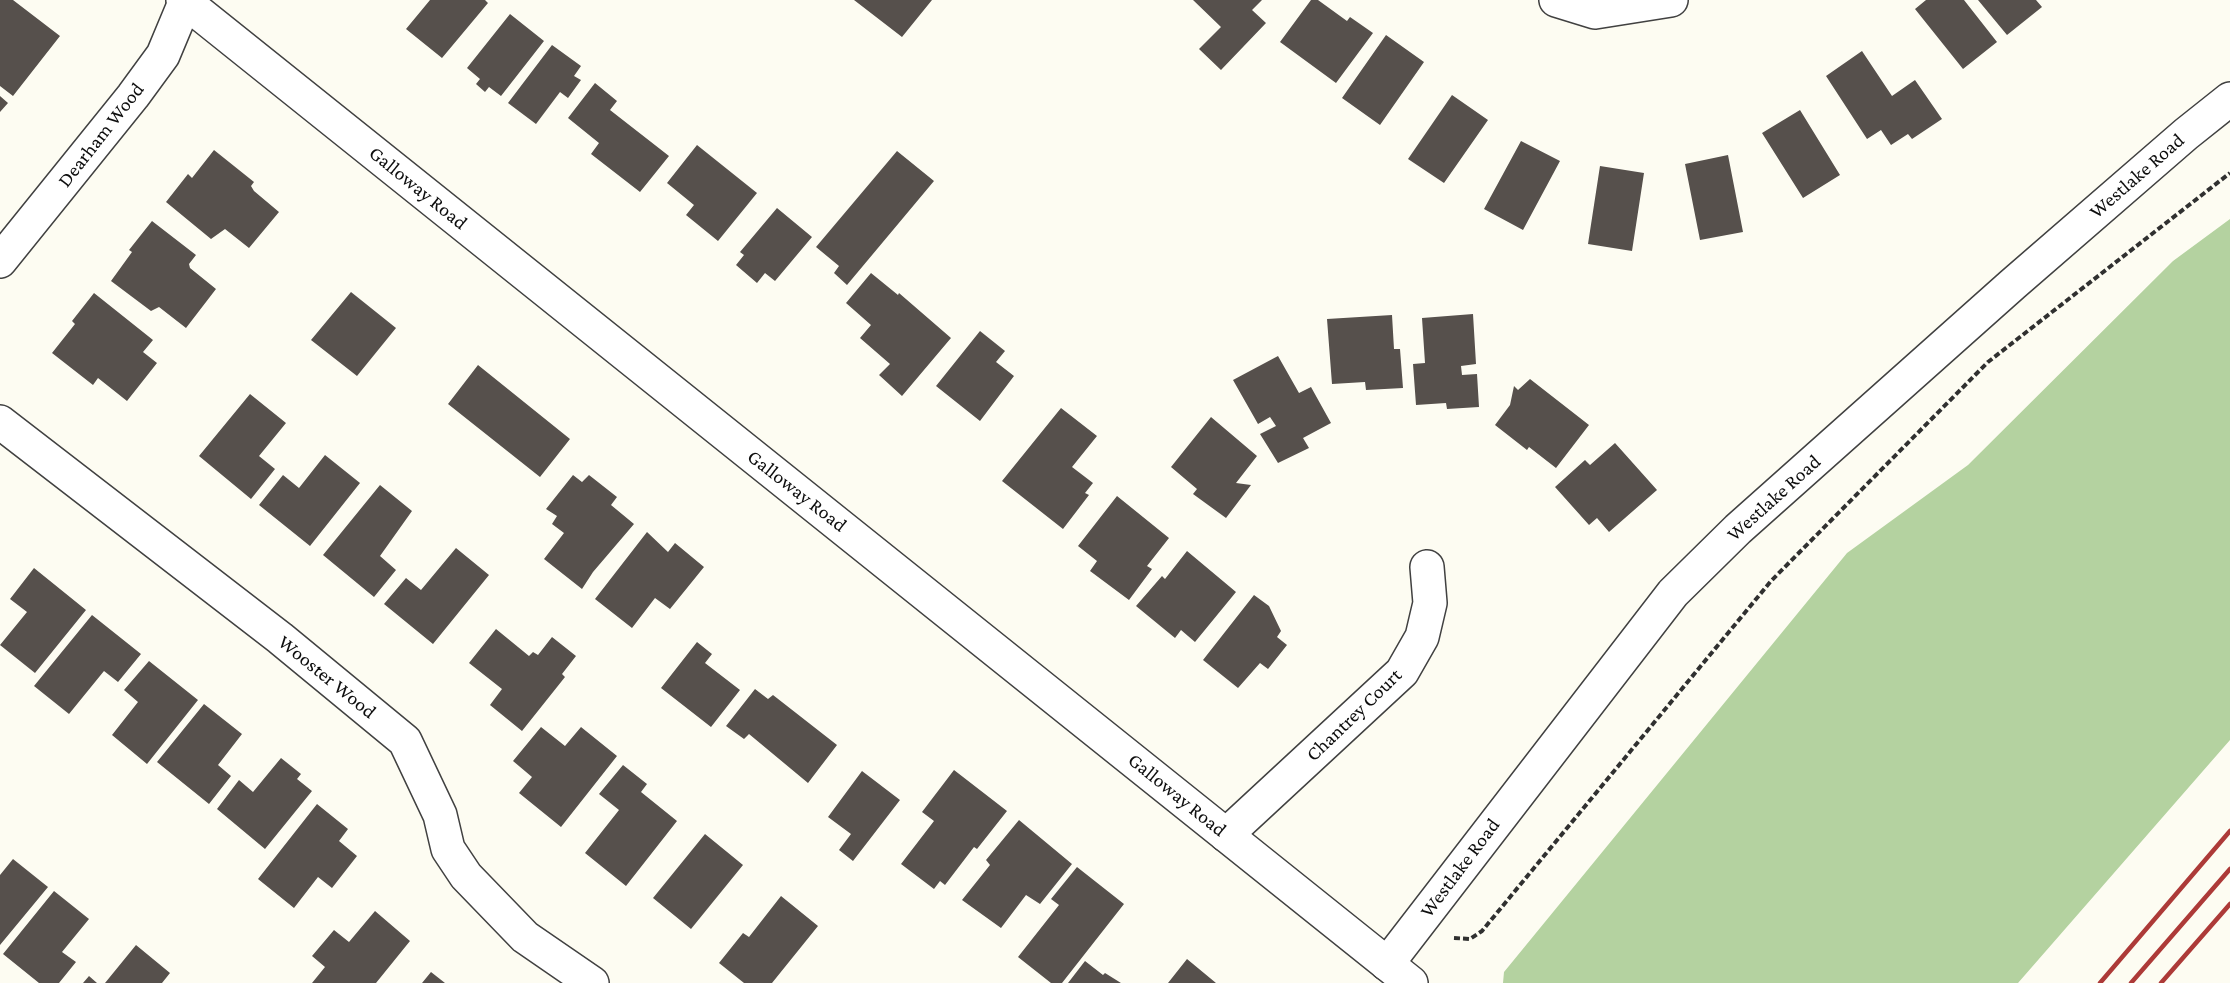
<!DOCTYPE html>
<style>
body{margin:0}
canvas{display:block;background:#fdfcf2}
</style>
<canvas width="2230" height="983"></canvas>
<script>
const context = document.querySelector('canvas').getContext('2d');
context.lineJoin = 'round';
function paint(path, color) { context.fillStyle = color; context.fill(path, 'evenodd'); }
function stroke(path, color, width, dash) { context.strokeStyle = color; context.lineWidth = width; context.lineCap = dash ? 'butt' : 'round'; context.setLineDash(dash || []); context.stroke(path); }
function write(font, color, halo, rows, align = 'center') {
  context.font = font + ' "Crimson Pro",serif'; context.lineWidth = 6; context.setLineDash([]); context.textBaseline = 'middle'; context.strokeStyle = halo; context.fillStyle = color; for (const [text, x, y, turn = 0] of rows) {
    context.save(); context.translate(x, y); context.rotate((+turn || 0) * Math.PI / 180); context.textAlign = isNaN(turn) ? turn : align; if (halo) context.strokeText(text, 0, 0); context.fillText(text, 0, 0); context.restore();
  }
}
paint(new Path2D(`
 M2230 219V740L2018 983H1503L1504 972 1847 553 1968 465 2173 261Z`), '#b4d2a0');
paint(new Path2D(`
 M0 0H13L60 36 13 96 0 86Z
 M430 0H485L488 3 442 58 406 29Z
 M854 0H932L902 37Z
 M1193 0H1262L1252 10 1266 23 1221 70 1199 49 1221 27Z
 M1311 0H1318L1347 21 1350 17 1373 33 1336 83 1280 42Z
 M1926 0H1964L1997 42 1963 69 1915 9Z
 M1978 0H2036L2042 7 2007 35Z
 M510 14 544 41 501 96 489 87 485 92 476 84 480 79 467 68Z
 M1386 35 1424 62 1380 125 1342 98Z
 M552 45 581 66 574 76 581 80 568 98 560 92 536 124 508 103Z
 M1862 51 1892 96 1915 80 1942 119 1912 139 1908 134 1891 145 1881 130 1867 139 1826 76Z
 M595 83 617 101 610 110 669 156 640 192 591 154 599 143 568 118Z
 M1452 95 1488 120 1444 183 1408 159Z
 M0 96 8 103 0 112Z
 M1800 110 1840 175 1803 198 1762 133Z
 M1521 141 1560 161 1523 230 1484 209Z
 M697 145 757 193 718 241 686 215 694 205 667 183Z
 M214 150 254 182 251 186 254 191 279 212 249 248 225 229 211 239 166 202 188 174 192 178Z
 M897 151 934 181 847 285 834 273 839 266 816 247Z
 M1728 155 1743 232 1700 240 1685 164Z
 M1600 166 1644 173 1632 251 1588 244Z
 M777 208 812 237 775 281 765 273 757 283 736 265 744 255 740 252Z
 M152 221 196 255 189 264 190 268 216 289 186 328 159 307 151 311 111 281 132 252 129 250Z
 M871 273 898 295 899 293 951 338 902 396 879 375 890 364 860 338 871 325 846 303Z
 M351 292 396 328 357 376 311 340Z
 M94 293 153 340 143 352 157 363 127 401 98 378 93 385 52 353 75 324 72 321Z
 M1473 314 1476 364 1461 366 1462 375 1477 374 1479 407 1447 409 1446 403 1416 405 1413 364 1425 363 1422 318Z
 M1392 315 1394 349H1400L1403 388 1366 390 1365 382 1332 384 1327 319Z
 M980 331 1005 351 996 362 1014 376 980 421 936 386Z
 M1278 356 1299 393 1311 387 1331 423 1303 438 1309 448 1278 463 1260 434 1276 426 1270 417 1258 424 1233 380Z
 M478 365 570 439 540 477 448 404Z
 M1530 379 1589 425 1556 468 1529 447 1527 450 1495 425 1510 405 1514 386 1518 390Z
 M250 394 286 423 259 456 275 469 251 499 199 456Z
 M1061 408 1097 436 1072 467 1093 483 1085 493 1089 495 1063 529 1002 481Z
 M1211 417 1257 456 1236 483 1251 485 1226 518 1193 494 1197 489 1171 467Z
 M1615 443 1657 490 1609 532 1597 518 1589 525 1555 487 1585 460 1590 465Z
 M325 455 360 483 310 546 259 505 283 475 299 488Z
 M573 475 582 482 589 475 617 497 611 505 634 524 593 572 582 589 544 559 564 533 552 524 557 516 546 509Z
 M380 485 412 511 380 556 396 570 374 597 323 555Z
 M1117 496 1169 538 1147 566 1152 569 1129 600 1090 571 1097 561 1078 546Z
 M647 532 668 552 675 543 704 567 670 609 655 598 632 628 595 599Z
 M456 548 489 575 433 644 384 604 406 578 421 590Z
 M1187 551 1236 592 1195 642 1181 630 1175 638 1136 606 1162 576 1165 579Z
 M34 568 86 610 35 673 0 645 27 612 10 599Z
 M1254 595 1269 606 1281 631 1277 637 1287 645 1268 669 1260 663 1238 688 1203 660Z
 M92 615 141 654 118 682 104 671 69 714 34 686Z
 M496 629 529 656 533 652 538 655 552 637 576 656 562 674 565 677 522 731 490 705 502 689 469 663Z
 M697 642 712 654 705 663 740 690 711 727 661 688Z
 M149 661 198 700 147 764 112 735 138 702 124 690Z
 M755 689 768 699 773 695 837 745 808 783 749 734 744 739 726 726Z
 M204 704 242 734 218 765 231 776 209 804 157 762Z
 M541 727 565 746 581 727 617 756 561 827 519 793 532 777 513 761Z
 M281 758 301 774 297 779 312 791 265 849 217 809 239 780 253 792Z
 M623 765 647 784 641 792 677 821 626 886 585 853 619 810 599 794Z
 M954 770 1007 811 977 849 974 847 945 885 940 881 934 889 901 864 934 821 922 812Z
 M862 771 900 800 853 861 839 850 851 834 828 817Z
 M317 804 348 829 339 841 357 856 332 888 318 877 294 908 258 879Z
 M1019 820 1072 864 1040 904 1026 895 1001 928 962 900 990 865 986 860Z
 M705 834 743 865 691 929 653 898Z
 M13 859 48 887 0 945V875Z
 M1077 867 1124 904 1062 983H1051L1018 957 1059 905 1051 899Z
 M54 891 89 919 62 952 76 962 59 983H39L3 954Z
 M781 896 818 926 772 983H744L719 963 743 933 749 937Z
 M375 911 410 941 376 983H312L325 967 312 956 334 930 349 942Z
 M136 945 170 973 162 983H105Z
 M1187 959 1216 983H1168Z
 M1085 961 1103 975 1105 973 1121 983H1068Z
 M431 972 445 983H422Z
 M89 976 97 983H83Z`), '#56504c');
const minor = new Path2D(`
 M1556 0 1595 12 1671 0
 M0 261 133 96 163 55 186 0
 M0 422 280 638 405 741 440 815 448 849 466 876 525 937 592 983
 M1226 835 1402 672 1422 637 1430 603 1427 567
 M1387 964 1673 593 1738 529 2013 284 2186 134 2230 99`);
const tertiary = new Path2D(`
 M183 0 1411 983`);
stroke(minor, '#414141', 36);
stroke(tertiary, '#414141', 36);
stroke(new Path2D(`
 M1454 938 1470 939 1482 931 1771 581 1988 362 2230 173`), '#303030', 4, [6, 3]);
stroke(minor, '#fff', 33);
stroke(tertiary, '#fff', 33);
stroke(new Path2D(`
 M2100 983 2230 831
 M2131 983 2230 869
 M2161 983 2230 904`), '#ad3a38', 4.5);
write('20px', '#0e0e0e', '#fff', [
 ["Dearham Wood",101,135,-52],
 ["Westlake Road",2137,176,-41],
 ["Galloway Road",418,188,39],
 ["Galloway Road",797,491,38],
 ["Westlake Road",1774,498,-42],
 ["Wooster Wood",327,677,39],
 ["Chantrey Court",1354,715,-44],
 ["Galloway Road",1177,795,39],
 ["Westlake Road",1460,868,-53]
]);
</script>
